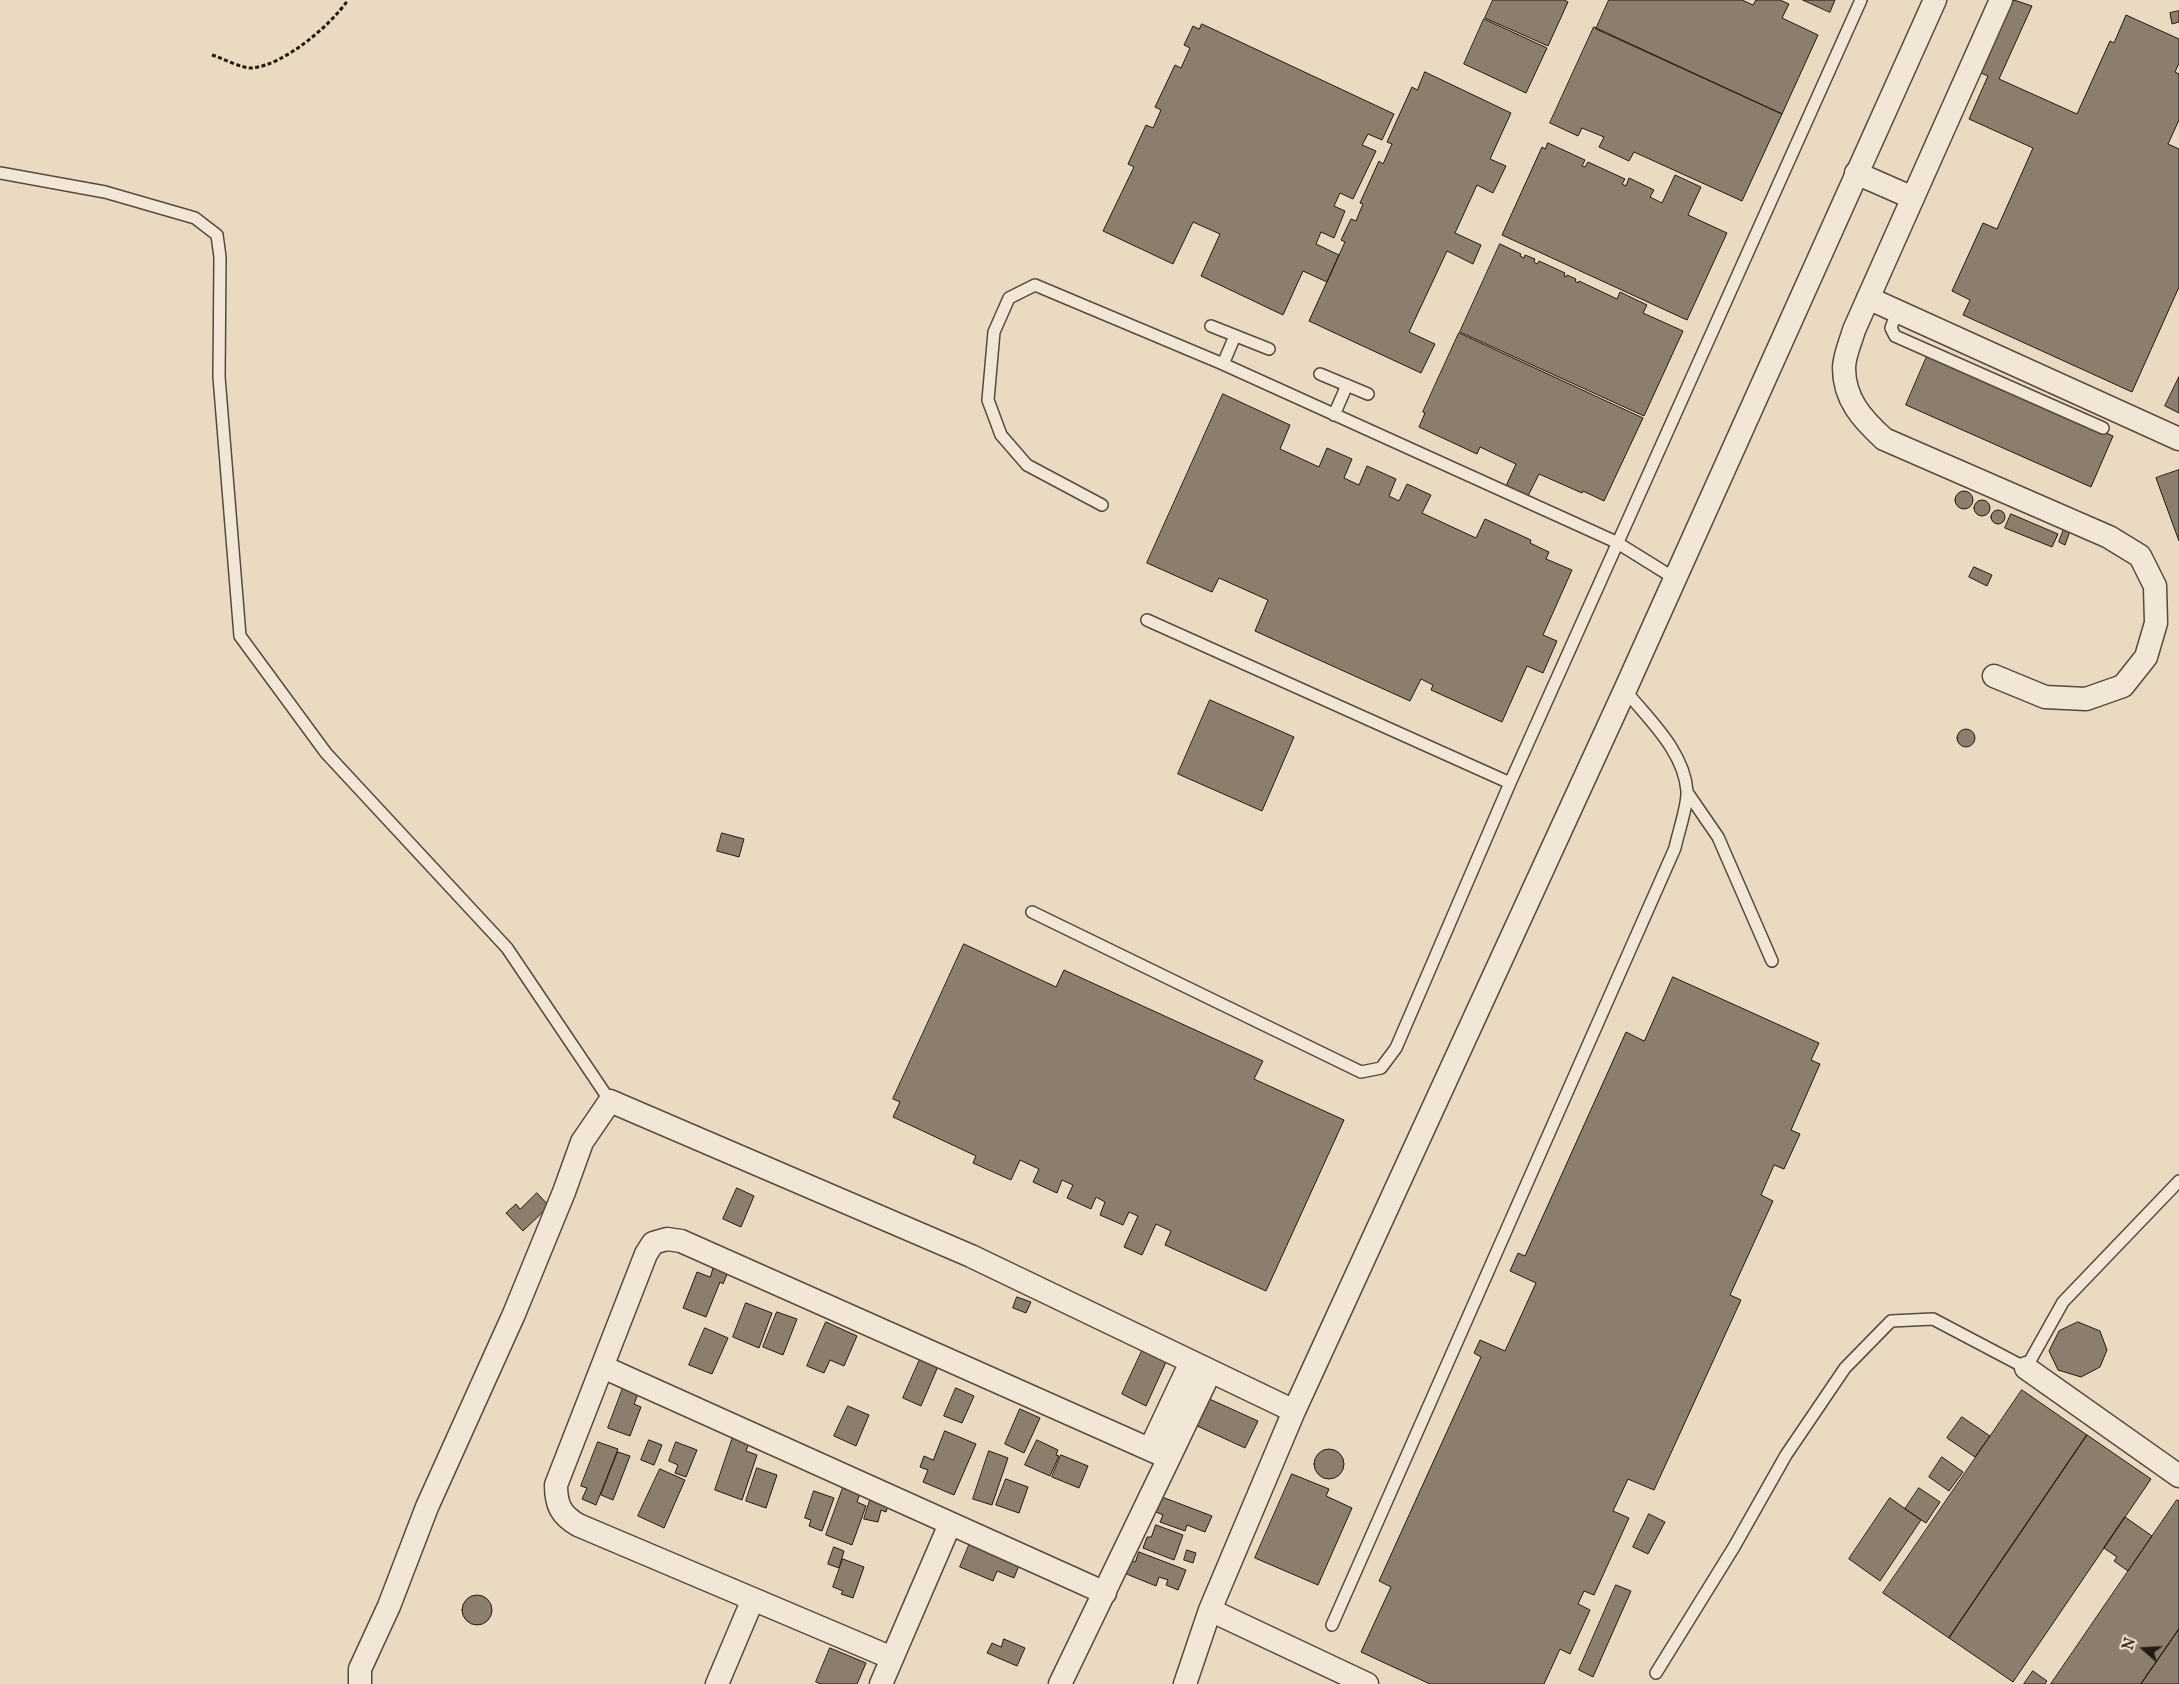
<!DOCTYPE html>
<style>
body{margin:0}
#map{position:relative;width:2179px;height:1684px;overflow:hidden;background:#ebdac2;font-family:"IM FELL Great Primer",serif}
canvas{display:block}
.north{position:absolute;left:2119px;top:1624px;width:50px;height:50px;-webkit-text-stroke:4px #f2e7d7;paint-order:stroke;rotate:289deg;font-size:14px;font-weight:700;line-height:20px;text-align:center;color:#241a11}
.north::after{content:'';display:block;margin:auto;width:18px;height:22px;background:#241a11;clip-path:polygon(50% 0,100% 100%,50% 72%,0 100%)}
</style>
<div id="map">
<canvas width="2179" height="1684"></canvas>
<div class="north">N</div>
</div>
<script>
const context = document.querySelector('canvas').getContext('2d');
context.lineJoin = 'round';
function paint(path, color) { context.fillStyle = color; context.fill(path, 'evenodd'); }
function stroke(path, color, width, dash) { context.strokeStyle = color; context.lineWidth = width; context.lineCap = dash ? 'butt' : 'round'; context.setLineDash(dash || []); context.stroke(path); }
const building = new Path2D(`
 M1493 0H1564L1568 2 1548 46 1485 18Z
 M1609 0H1742L1753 5 1756 0H1780L1789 4 1782 18 1818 35 1782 114 1596 29Z
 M1803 0H1835L1830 12Z
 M2014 0 2032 6 1999 79 2077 114 2110 41 2114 43 2126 15 2179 39V63L2175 72 2179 74V120L2168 144 2179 149V287L2132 392 1963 315 1970 300 1952 291 1983 223 1997 229 2033 148 1969 119 1988 76 1981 73Z
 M2179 11V22L2172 24 2170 13Z
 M1484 19 1547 48 1526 93 1464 64Z
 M1202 24 1394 114 1382 140 1368 134 1362 145 1376 151 1353 199 1340 193 1334 206 1345 211 1334 238 1321 232 1316 244 1339 255 1327 282 1303 271 1283 315 1201 276 1220 234 1193 222 1173 264 1103 231 1134 167 1128 164 1146 125 1153 128 1161 110 1155 107 1175 65 1181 68 1190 48 1184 45 1193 26 1199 29Z
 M1594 27 1782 114 1742 201 1634 152 1629 161 1599 147 1604 137 1582 128 1578 136 1550 123Z
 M1425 72 1511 113 1490 159 1506 166 1493 193 1477 185 1455 233 1481 245 1473 264 1447 251 1409 332 1435 344 1421 373 1309 321 1345 242 1341 240 1351 219 1356 221 1363 204 1360 203 1379 161 1383 164 1392 144 1387 142 1412 87 1417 90Z
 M1548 143 1585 160 1582 166 1585 167 1588 162 1625 179 1622 184 1626 186 1629 178 1654 190 1650 197 1662 203 1675 175 1701 187 1688 215 1727 233 1687 320 1502 235 1542 147 1545 149Z
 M1500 244 1521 254 1520 256 1524 258 1525 255 1535 259 1534 262 1537 264 1539 261 1565 273 1564 276 1566 277 1567 275 1576 279 1575 281 1578 283 1579 281 1617 299 1620 292 1647 305 1643 313 1683 331 1644 416 1460 332Z
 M1459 333 1643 418 1604 501 1583 491 1582 493 1539 474 1528 496 1506 486 1516 464 1480 447 1477 454 1419 427 1425 413 1423 412Z
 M1928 354 2113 436 2091 487 1906 405Z
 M2179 377V413L2165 406Z
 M1223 394 1290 425 1280 449 1319 467 1327 448 1352 459 1344 478 1359 485 1367 466 1396 479 1389 496 1399 501 1407 484 1431 495 1422 513 1476 538 1485 519 1531 540 1530 543 1549 552 1546 559 1572 570 1543 635 1557 641 1543 673 1527 666 1502 722 1431 690 1433 685 1421 679 1410 701 1255 631 1268 600 1219 578 1212 592 1147 563Z
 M2179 470V541L2156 478Z
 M1955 500a9 9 0 1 1 18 0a9 9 0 1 1-18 0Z
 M1974 508a8 8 0 1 1 16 0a8 8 0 1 1-16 0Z
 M1991 517a7 7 0 1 1 14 0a7 7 0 1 1-14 0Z
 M2011 514 2058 534 2052 547 2005 528Z
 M2064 529 2070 531 2065 545 2059 542Z
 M1974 567 1992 575 1987 586 1969 577Z
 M1210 700 1294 737 1262 811 1178 774Z
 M1957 738a9 9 0 1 1 18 0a9 9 0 1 1-18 0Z
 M722 833 744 839 739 857 717 851Z
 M964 944 1056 987 1064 970 1263 1061 1254 1079 1344 1120 1266 1291 1165 1245 1171 1231 1156 1224 1142 1255 1124 1247 1138 1216 1129 1212 1123 1225 1100 1215 1105 1202 1096 1197 1091 1209 1067 1198 1073 1185 1062 1180 1057 1193 1033 1182 1039 1169 1020 1160 1011 1180 973 1163 976 1156 893 1117 900 1102 893 1099Z
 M1673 977 1819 1043 1811 1060 1820 1064 1791 1130 1800 1134 1784 1169 1774 1165 1761 1195 1773 1201 1730 1295 1741 1300 1654 1490 1628 1479 1613 1511 1629 1518 1594 1595 1584 1591 1578 1604 1590 1610 1570 1654 1560 1649 1544 1684H1430L1361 1652 1391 1587 1379 1581 1481 1357 1474 1353 1480 1340 1505 1351 1536 1283 1510 1271 1518 1253 1525 1256 1626 1032 1644 1041Z
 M737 1188 754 1196 741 1227 723 1219Z
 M537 1193 549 1206 523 1231 506 1213 516 1204 520 1209Z
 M714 1266 728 1272 723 1284 720 1282 706 1317 683 1308 697 1272 710 1277Z
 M1017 1297 1031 1302 1026 1313 1013 1308Z
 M746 1303 772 1313 759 1348 733 1337Z
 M777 1312 797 1319 783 1355 763 1347Z
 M826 1322 857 1336 844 1366 830 1360 824 1373 807 1366Z
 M2078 1322 2100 1331 2107 1350 2100 1367 2081 1377 2058 1370 2049 1351 2059 1331Z
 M705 1328 728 1338 712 1374 689 1365Z
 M1142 1351 1166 1362 1146 1406 1122 1394Z
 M921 1357 939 1364 921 1406 903 1398Z
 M623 1388 638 1394 634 1404 641 1407 630 1436 608 1428Z
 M956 1388 974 1396 962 1423 944 1416Z
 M2022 1390 2087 1435 1949 1638 1883 1593Z
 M1205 1397 1258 1421 1245 1448 1193 1424Z
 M848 1406 869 1415 856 1446 834 1436Z
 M1020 1409 1040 1418 1024 1453 1005 1444Z
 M1962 1417 1990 1436 1975 1457 1947 1438Z
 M945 1431 976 1444 954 1495 923 1482 928 1470 920 1467 924 1456 933 1460Z
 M2087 1435 2151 1479 2013 1682 1949 1638Z
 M733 1437 749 1443 746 1451 757 1455 742 1500 715 1490Z
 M649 1440 662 1445 654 1465 641 1460Z
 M1037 1440 1058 1450 1056 1455 1059 1456 1050 1476 1025 1465Z
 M598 1442 618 1449 596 1505 582 1499 587 1488 581 1486Z
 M676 1442 697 1450 686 1477 675 1473 678 1465 669 1461Z
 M1314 1464a15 15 0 1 1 30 0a15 15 0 1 1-30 0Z
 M989 1451 1008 1458 992 1505 973 1499Z
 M618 1452 630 1456 613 1500 601 1495Z
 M1061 1455 1088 1466 1079 1488 1052 1477Z
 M1942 1457 1963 1472 1949 1491 1929 1477Z
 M757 1468 777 1475 766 1508 746 1501Z
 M660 1469 685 1480 664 1528 638 1516Z
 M1292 1474 1329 1489 1326 1496 1352 1508 1318 1585 1255 1558Z
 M1006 1479 1028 1487 1019 1513 996 1505Z
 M844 1485 861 1491 857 1502 866 1506 852 1545 826 1535Z
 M1919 1488 1940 1502 1926 1523 1905 1509Z
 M814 1491 834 1498 822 1531 809 1526 811 1520 805 1518Z
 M872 1494 890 1499 886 1512 881 1510 878 1522 864 1519Z
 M1162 1497 1212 1516 1205 1532 1187 1525 1185 1531 1160 1522 1163 1515 1156 1512Z
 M1890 1498 1921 1520 1880 1581 1849 1559Z
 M2177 1500 2179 1501V1629L2141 1684H2051Z
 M1649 1514 1665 1522 1648 1554 1633 1547Z
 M2125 1517 2152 1536 2128 1571 2114 1561 2117 1557 2104 1548Z
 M1156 1525 1183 1535 1174 1560 1143 1548 1147 1537H1151Z
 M970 1543 1020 1563 1014 1578 997 1571 993 1581 960 1567Z
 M834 1547 844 1551 839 1568 828 1564Z
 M1187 1550 1196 1553 1193 1563 1184 1560Z
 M1139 1552 1186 1570 1178 1590 1166 1585 1168 1580 1159 1577 1156 1586 1119 1571 1124 1557 1135 1562Z
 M843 1559 864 1567 853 1598 841 1594 843 1591 833 1587Z
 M1616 1585 1631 1591 1593 1677 1579 1670Z
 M462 1610a15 15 0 1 1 30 0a15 15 0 1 1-30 0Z
 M2179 1629V1684H2141Z
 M1004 1639 1025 1648 1017 1666 987 1653 992 1643 1001 1647Z
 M830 1648 866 1663 857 1684H821L816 1682Z
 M2033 1671 2047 1681 2045 1684H2024Z`);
paint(building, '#8b7e6d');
stroke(building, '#241a11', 1);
const lane = new Path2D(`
 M0 173 105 192 195 218 217 235 220 257 219 377 240 636 326 753 507 948 610 1101
 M1897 311 1891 328 1895 336 2103 428
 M1211 326 1269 349
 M1223 364 1235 336
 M1320 374 1368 394
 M1334 415 1347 385
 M1102 505 1027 465 1001 435 988 400 994 332 1009 298 1035 285 1223 364 1616 542 1674 578
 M1147 620 1510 783
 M1687 792 1718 837 1772 961
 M1032 912 1361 1072 1381 1068 1396 1048 1510 783 1861 0
 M1332 1625 1675 848C1678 833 1688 805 1687 791 1684 751 1649 720 1625 690
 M1656 1673 1734 1547 1786 1455 1845 1368 1891 1321 1933 1319 2026 1368 2063 1302 2179 1181`);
const street = new Path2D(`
 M1856 173 1913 198
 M1868 298 2179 439
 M1994 676 2045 697 2086 699 2123 686 2146 657 2156 623 2155 586 2140 556 2109 537 1884 439C1862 419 1844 399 1844 368 1844 356 1851 341 1854 330L2001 0
 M603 1367 1105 1593
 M2026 1368 2179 1476
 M1150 1449 1191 1362
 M1169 1458 1210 1372
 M1210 1610 1367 1684
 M892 1658 578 1525C561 1515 556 1505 556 1485L646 1254 653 1243 667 1239 681 1241 1169 1458 1060 1684
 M360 1684V1669L389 1606 427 1507 514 1314 564 1192 582 1142 610 1101 971 1256 1294 1411
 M717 1684 753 1599
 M881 1684 950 1524
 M1185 1684 1210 1610 1294 1411 1625 690 1935 0`);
stroke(lane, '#564a3d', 14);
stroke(street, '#564a3d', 25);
stroke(new Path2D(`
 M212 55C222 58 243 69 252 68 284 65 330 26 348 0`), '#241a11', 3, [4, 2.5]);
stroke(lane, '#f2e7d7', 11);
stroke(street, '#f2e7d7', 22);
</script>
